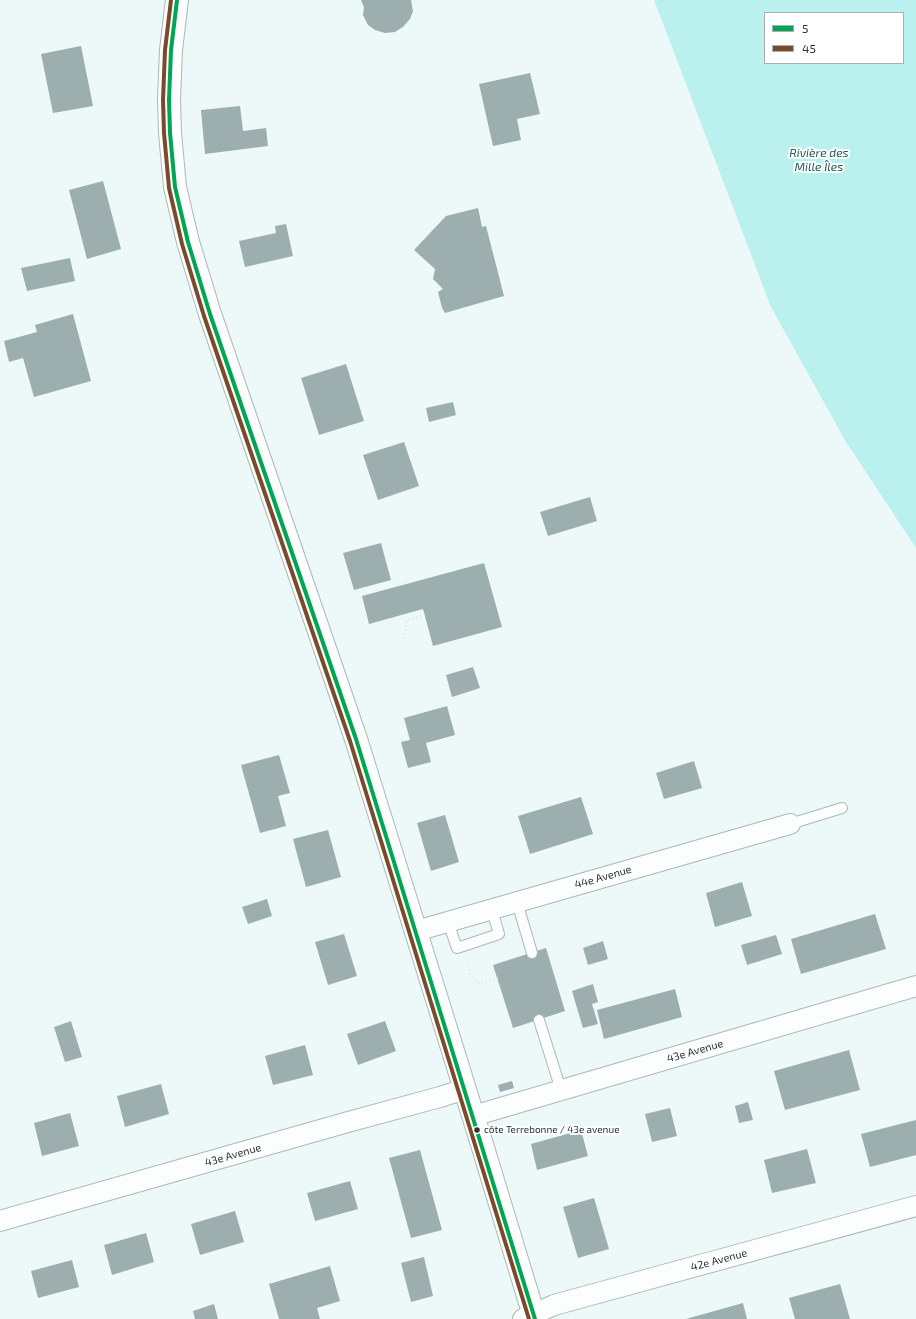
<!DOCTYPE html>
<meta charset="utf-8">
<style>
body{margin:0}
#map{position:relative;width:916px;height:1319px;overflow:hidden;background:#edf9f8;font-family:"Exo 2",sans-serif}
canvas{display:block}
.legend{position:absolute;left:764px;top:12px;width:140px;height:52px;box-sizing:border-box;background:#fff;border:1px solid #a9aeae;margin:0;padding:5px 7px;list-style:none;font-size:12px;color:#273534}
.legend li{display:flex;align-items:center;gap:8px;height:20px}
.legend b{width:20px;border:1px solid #a9aeae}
</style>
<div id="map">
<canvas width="916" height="1319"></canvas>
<ul class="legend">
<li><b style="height:5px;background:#00a651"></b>5</li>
<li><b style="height:5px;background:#7a4b2a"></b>45</li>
</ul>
</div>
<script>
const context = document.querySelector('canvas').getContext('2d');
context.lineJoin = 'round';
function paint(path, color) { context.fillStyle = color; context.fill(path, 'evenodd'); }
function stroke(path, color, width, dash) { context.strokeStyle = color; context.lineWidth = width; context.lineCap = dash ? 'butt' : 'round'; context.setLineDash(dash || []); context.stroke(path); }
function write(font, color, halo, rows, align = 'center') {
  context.font = font + ' "Exo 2",sans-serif'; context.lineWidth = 4; context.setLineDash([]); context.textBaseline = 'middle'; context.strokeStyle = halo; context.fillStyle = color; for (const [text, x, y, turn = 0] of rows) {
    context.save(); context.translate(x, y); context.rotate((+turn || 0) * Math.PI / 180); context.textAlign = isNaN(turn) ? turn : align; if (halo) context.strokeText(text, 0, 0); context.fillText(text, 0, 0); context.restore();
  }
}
paint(new Path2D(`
 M654 0H916V548L846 442 771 307ZM765 13H903V63H765Z`), '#baf1ee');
paint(new Path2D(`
 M361 0H411L413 11 410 19 403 27 395 32 385 33 375 30 368 25 363 15 364 7Z
 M81 46 93 106 53 113 41 54Z
 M530 73 540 114 517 119 521 140 493 146 479 84Z
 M240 106 243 131 266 128 268 146 205 154 201 110Z
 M103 181 121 249 87 259 69 190Z
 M478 208 482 227 486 226 504 296 445 313 442 308 438 292 443 289 433 279 435 269 414 250 446 216Z
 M286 224 293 256 245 267 239 241 276 233 275 226Z
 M70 258 75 281 27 291 21 268Z
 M73 314 91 381 34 397 23 358 9 362 4 341 37 332 35 325Z
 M346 364 364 421 319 435 301 378Z
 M453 402 456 415 429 422 426 408Z
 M404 442 419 486 378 500 363 455Z
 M590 497 597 521 548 536 540 512Z
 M381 543 391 580 354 590 343 553Z
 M484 563 502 627 433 646 423 609 369 624 362 596Z
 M473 667 480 688 452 697 446 675Z
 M447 706 455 735 426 743 431 762 408 768 401 742 410 740 404 718Z
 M279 755 290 793 278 796 286 826 260 833 241 765Z
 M694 761 702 788 664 799 656 773Z
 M581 797 593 834 530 854 518 816Z
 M445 815 459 862 431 871 417 823Z
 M328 830 341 877 306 887 293 839Z
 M742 882 752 916 715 927 706 893Z
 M267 899 272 916 248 924 242 907Z
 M875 914 886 949 801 974 791 939Z
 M344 934 357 976 328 985 315 942Z
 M776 935 782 954 747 965 741 945Z
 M603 941 608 959 588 965 583 948Z
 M546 948 565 1011 513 1028 493 965Z
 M593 984 598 1002 592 1004 598 1024 583 1028 572 991Z
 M675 989 682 1017 604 1039 597 1010Z
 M71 1021 82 1057 65 1062 54 1027Z
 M385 1021 396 1051 358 1065 347 1034Z
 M305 1045 313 1075 273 1085 265 1056Z
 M849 1050 860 1090 785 1110 774 1071Z
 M512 1081 514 1088 500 1092 498 1085Z
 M161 1084 169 1114 125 1127 117 1096Z
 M748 1102 753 1120 739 1123 735 1106Z
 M670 1108 677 1136 652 1142 645 1114Z
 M70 1113 79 1146 42 1156 34 1123Z
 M916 1120V1155L870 1167 861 1134Z
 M581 1130 588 1156 537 1170 531 1144Z
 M807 1149 816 1183 772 1193 764 1160Z
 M420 1150 442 1230 411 1238 389 1158Z
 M350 1181 358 1209 315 1221 307 1193Z
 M594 1198 609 1249 578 1258 563 1207Z
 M235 1211 244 1242 200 1255 191 1224Z
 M146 1233 154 1262 112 1275 104 1245Z
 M424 1257 433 1296 411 1302 401 1263Z
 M72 1260 79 1287 38 1298 31 1271Z
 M330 1266 340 1301 317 1308 320 1319H279L269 1284Z
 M840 1284 850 1319H795L789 1298Z
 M743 1303 747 1319H686Z
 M214 1304 218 1319H195L193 1311Z`), '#9cafae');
const service = new Path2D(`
 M790 824 842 808
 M517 902 532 953
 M448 922 457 948 499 934 492 910
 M539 1020 561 1090`);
const minor = new Path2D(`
 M416 931 790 824
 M473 1116 916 986
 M0 1221 348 1122 440 1097 465 1089
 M523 1319 554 1305 916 1206`);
const secondary = new Path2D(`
 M177 0 171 50 169 100 170 133 175 187 188 242 210 314 356 739 481 1141 535 1319`);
stroke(service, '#acb8b7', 12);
stroke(minor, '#acb8b7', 22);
stroke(secondary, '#acb8b7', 24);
stroke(new Path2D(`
 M404 638 407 620 425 615
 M467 962C473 985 475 986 498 978`), '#e0e4e4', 2.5, [1, 3]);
stroke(service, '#fcfefe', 10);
stroke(minor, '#fcfefe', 20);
stroke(secondary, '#fcfefe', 22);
stroke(new Path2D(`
 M177 0 171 50 169 100 170 133 175 187 188 242 210 314 356 739 535 1319`), '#00a651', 4);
stroke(new Path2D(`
 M171 0 165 50 163 100 164 133 169 188 182 244 204 316 350 741 529 1319`), '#7a4b2a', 4);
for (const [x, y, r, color] of [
 [477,1130,3.5,"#273534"]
]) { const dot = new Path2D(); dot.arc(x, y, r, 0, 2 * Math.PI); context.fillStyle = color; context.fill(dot); stroke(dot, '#fff', 1.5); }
write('10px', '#273534', '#fff', [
 ["côte Terrebonne / 43e avenue",484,1130]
], 'left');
write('11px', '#273534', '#fff', [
 ["44e Avenue",603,877,-16],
 ["43e Avenue",695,1051,-16],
 ["43e Avenue",233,1155,-16],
 ["42e Avenue",719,1260,-15]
]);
write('italic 12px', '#215e5b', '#fff', [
 ["Rivière des",819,153],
 ["Mille Îles",819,167]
]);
</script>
